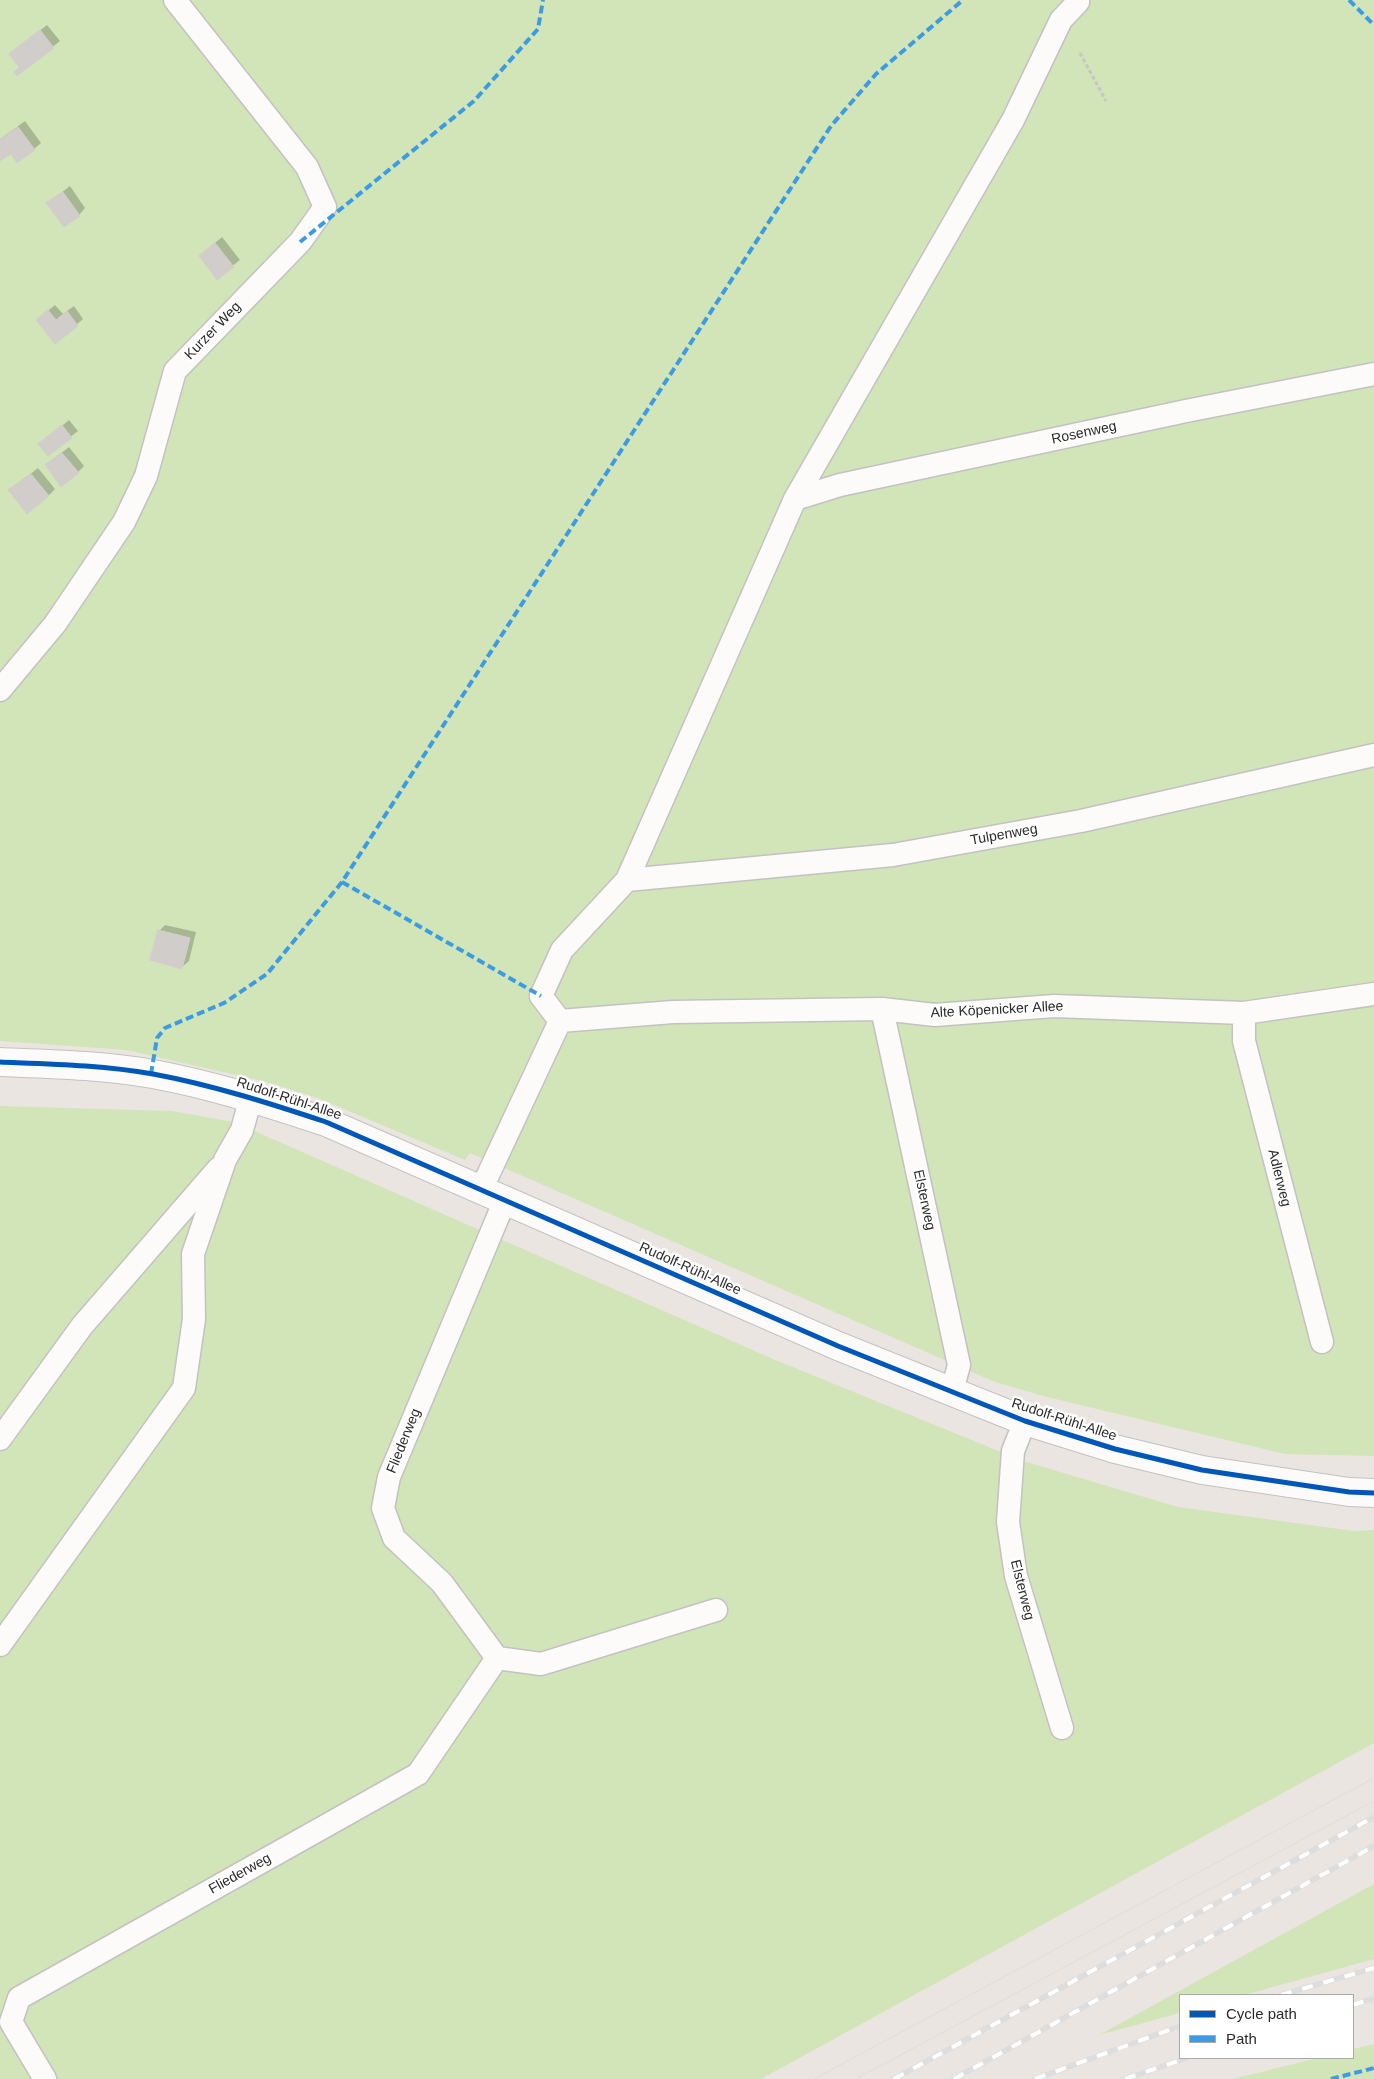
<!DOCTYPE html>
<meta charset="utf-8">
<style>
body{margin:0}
#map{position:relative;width:1374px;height:2079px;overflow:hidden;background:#eae5e0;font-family:Helvetica,sans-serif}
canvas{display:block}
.legend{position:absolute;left:1179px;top:1994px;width:175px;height:65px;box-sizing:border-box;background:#fff;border:1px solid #aaa;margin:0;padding:6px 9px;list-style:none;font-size:15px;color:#2b2b2b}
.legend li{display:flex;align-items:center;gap:10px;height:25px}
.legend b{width:25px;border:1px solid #aaa}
</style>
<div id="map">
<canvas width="1374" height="2079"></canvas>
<ul class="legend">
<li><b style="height:6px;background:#0057b8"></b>Cycle path</li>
<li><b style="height:6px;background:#3d9ce1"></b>Path</li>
</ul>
</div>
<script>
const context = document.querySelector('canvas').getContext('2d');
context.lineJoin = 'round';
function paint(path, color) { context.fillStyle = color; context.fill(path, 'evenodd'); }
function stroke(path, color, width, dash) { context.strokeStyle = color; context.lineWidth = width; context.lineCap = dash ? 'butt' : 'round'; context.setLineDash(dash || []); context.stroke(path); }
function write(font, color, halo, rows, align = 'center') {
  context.font = font + ' Helvetica,sans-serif'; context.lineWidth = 5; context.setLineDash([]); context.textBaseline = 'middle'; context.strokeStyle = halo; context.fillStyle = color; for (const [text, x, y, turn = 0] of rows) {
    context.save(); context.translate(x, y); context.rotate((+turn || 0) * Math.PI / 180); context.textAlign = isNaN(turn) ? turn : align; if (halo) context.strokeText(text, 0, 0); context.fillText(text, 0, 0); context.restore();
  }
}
paint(new Path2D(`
 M0 0H1374V1456L1285 1454 1047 1397 995 1382 470 1153 465 1160 318 1098 263 1081 126 1050 0 1041Z
 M0 1106 172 1111 234 1122 773 1359 1023 1461 1178 1507 1354 1531 1374 1530V1743L761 2079H0Z
 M1374 1884V1959L1244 1995H1180V2013L1099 2035Z
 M1374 2044V2079H1233L1318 2058H1353V2049Z`), '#d1e5b8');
paint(new Path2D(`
 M47 25 60 41 17 75 20 67 10 54Z
 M25 121 41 143 34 149 11 152 0 159V139Z
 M70 186 85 208 79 215 48 203Z
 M222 237 240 260 217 278 200 256Z
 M55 305 63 314 74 306 83 319 55 343 44 314Z
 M69 420 78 431 48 454 40 444Z
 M69 447 84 466 78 472 46 465Z
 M38 468 55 489 48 496 10 490Z
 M165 925 196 932 189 961 182 967 159 931Z`), '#0003');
const building = new Path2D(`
 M40 30 54 48 17 76 14 72 19 67 9 54Z
 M18 127 35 150 17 163 11 154 0 161V140Z
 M63 192 80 216 64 227 46 203Z
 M215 243 234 267 217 280 199 256Z
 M48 310 56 320 67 311 78 326 55 344 36 320Z
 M62 425 72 438 48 456 38 444Z
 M62 453 79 473 61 487 45 465Z
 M31 474 49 496 27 514 8 490Z
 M158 930 190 938 182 969 150 960Z`);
paint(building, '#d0cdca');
stroke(building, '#d4d0cc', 1);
const service = new Path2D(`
 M795 499 840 485 1186 411 1374 374
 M0 690 55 624 124 522 146 476 175 371 300 242 325 207 307 167 175 0
 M627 880 893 855 1081 821 1374 755
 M882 1009 959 1365 952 1391
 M1244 1013V1041L1322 1342
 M560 1021 673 1012 882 1009 935 1015 1054 1006 1244 1013 1374 994
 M481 1190 560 1021 541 996 562 950 627 880 795 499 1013 120 1061 20 1078 2 1077 0
 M1025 1421 1013 1451 1008 1522 1016 1576 1062 1728
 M0 1439 82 1326 218 1169
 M0 1645 184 1388 194 1319 193 1254 225 1160 242 1130 251 1097
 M497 1658 541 1664 716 1610
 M45 2079 11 2022 19 1998 418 1774 497 1658 442 1583 394 1538 383 1508 389 1477 505 1200`);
const tertiary = new Path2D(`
 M0 1062C51 1064 103 1065 153 1074 212 1085 269 1103 326 1122L838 1346 1025 1421 1115 1449 1202 1470 1349 1492 1374 1493`);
stroke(service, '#c3c2c2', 25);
stroke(tertiary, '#c3c2c2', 30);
stroke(new Path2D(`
 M1080 53 1106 101`), '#c6c6c6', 3, [4, 2.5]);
stroke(service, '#fcfbfa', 22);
stroke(tertiary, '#fcfbfa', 28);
stroke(new Path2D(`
 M814 2079 1374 1778
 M856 2079 1374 1801`), '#deddde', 1);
const rail = new Path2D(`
 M1281 1995 1374 1968
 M1353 2005 1374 1998
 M894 2079 1374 1817
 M954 2079 1374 1846
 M1035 2079 1180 2026
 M1125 2079 1187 2058`);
stroke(rail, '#deddde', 5.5);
stroke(rail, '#fff', 4, [11]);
stroke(new Path2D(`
 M1349 0 1374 25
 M300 242 474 101 538 29 543 0
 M342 882 541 996
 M151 1074 157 1038 165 1028 224 1003 267 974 342 882 831 126 876 74 963 0
 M1331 2079 1374 2068`), '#3d9ce1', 4, [8, 4]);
stroke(new Path2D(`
 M0 1062C51 1064 103 1065 153 1074 212 1085 269 1103 326 1122L838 1346 1025 1421 1115 1449 1202 1470 1349 1492 1374 1493`), '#0057b8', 5);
write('14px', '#2b2b2b', '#fff', [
 ["Kurzer Weg",213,331,-46],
 ["Rosenweg",1084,433,-12],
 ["Tulpenweg",1004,835,-10],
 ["Alte Köpenicker Allee",997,1010,-3],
 ["Rudolf-Rühl-Allee",289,1099,18],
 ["Adlerweg",1279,1178,76],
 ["Elsterweg",924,1200,78],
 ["Rudolf-Rühl-Allee",690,1269,24],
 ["Rudolf-Rühl-Allee",1064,1420,18],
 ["Fliederweg",404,1441,-68],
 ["Elsterweg",1022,1590,76],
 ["Fliederweg",240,1874,-29]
]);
</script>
